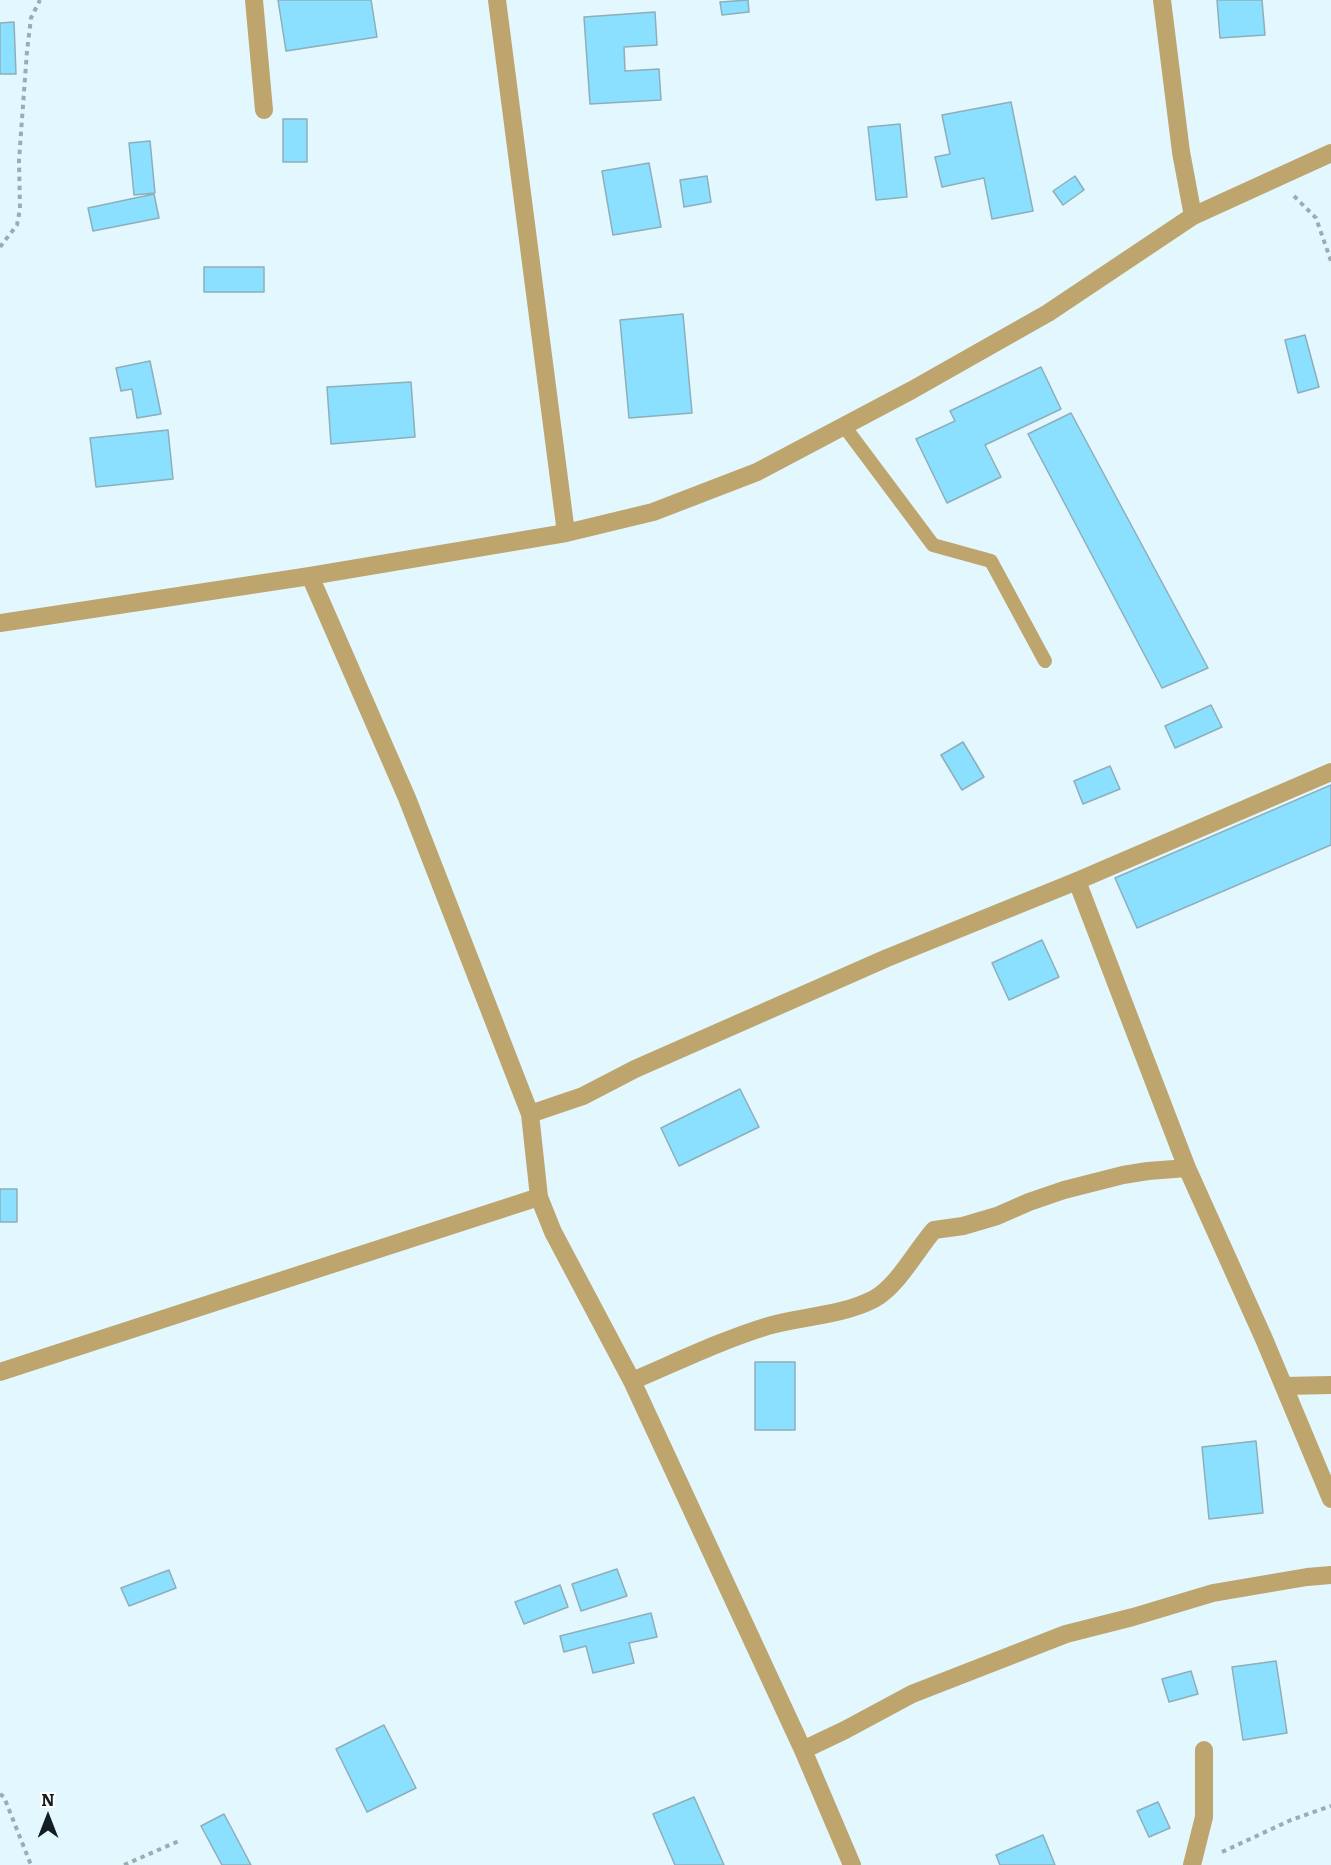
<!DOCTYPE html>
<style>
body{margin:0}
#map{position:relative;width:1331px;height:1865px;overflow:hidden;background:#e3f7ff;font-family:Literata,serif}
canvas{display:block}
.north{position:absolute;left:18px;top:1787px;width:60px;height:60px;-webkit-text-stroke:4px #fff;paint-order:stroke;rotate:0deg;font-size:16px;font-weight:700;line-height:24px;text-align:center;color:#121e22}
.north::after{content:'';display:block;margin:auto;width:21px;height:27px;background:#121e22;clip-path:polygon(50% 0,100% 100%,50% 72%,0 100%)}
</style>
<div id="map">
<canvas width="1331" height="1865"></canvas>
<div class="north">N</div>
</div>
<script>
const context = document.querySelector('canvas').getContext('2d');
context.lineJoin = 'round';
function paint(path, color) { context.fillStyle = color; context.fill(path, 'evenodd'); }
function stroke(path, color, width, dash) { context.strokeStyle = color; context.lineWidth = width; context.lineCap = dash ? 'butt' : 'round'; context.setLineDash(dash || []); context.stroke(path); }
const building = new Path2D(`
 M278 0H371L377 37 286 51Z
 M748 0 749 12 722 15 720 2Z
 M1217 0H1262L1265 35 1220 38Z
 M655 12 657 45 624 47 625 71 659 69 661 100 590 104 584 17Z
 M14 22 16 74H0V23Z
 M1011 102 1033 211 992 219 984 178 942 187 935 157 950 154 942 115Z
 M283 119H307V162H283Z
 M900 124 907 197 876 200 868 127Z
 M150 141 155 193 134 195 129 143Z
 M649 163 661 227 613 235 602 171Z
 M707 176 711 202 684 207 680 180Z
 M1075 176 1084 190 1063 205 1053 191Z
 M154 194 159 218 93 231 88 208Z
 M204 267H264V292H204Z
 M683 314 692 413 629 418 620 320Z
 M1305 335 1319 387 1298 393 1285 340Z
 M150 361 161 414 137 418 132 389 121 391 116 368Z
 M1041 367 1061 409 985 445 1001 477 947 503 916 439 955 421 950 411Z
 M411 382 415 437 331 444 327 387Z
 M1071 413 1208 668 1162 688 1028 434Z
 M168 430 173 479 96 487 90 438Z
 M1211 705 1222 727 1175 748 1165 726Z
 M963 742 984 777 962 790 941 755Z
 M1110 766 1120 789 1083 804 1074 781Z
 M1331 785V845L1137 928 1115 878Z
 M1042 940 1059 977 1009 1000 992 963Z
 M740 1089 759 1127 679 1166 661 1128Z
 M0 1189H17V1222H0Z
 M755 1362H795V1430H755Z
 M1256 1441 1263 1513 1209 1519 1202 1447Z
 M617 1569 627 1596 581 1611 572 1584Z
 M169 1570 176 1588 129 1606 121 1588Z
 M560 1585 568 1607 524 1624 515 1602Z
 M651 1613 657 1637 629 1643 634 1663 593 1673 586 1646 564 1652 560 1636Z
 M1276 1661 1287 1733 1243 1740 1232 1667Z
 M1191 1671 1198 1694 1169 1702 1162 1679Z
 M384 1725 416 1788 367 1812 336 1749Z
 M694 1797 724 1865H675L653 1814Z
 M1158 1802 1170 1828 1149 1837 1137 1811Z
 M224 1814 251 1865H222L201 1826Z
 M1043 1835 1055 1865H1000L996 1855Z`);
paint(building, '#8ae0fe');
stroke(building, '#8eaeb9', 1.5);
stroke(new Path2D(`
 M1294 196 1316 218 1331 261
 M0 247 17 225 20 209 19 160 27 51 31 18 40 0
 M0 1794 4 1797 31 1865
 M1222 1852 1291 1820 1331 1806
 M124 1865 181 1840`), '#9bacb2', 4, [4.5, 4.5]);
stroke(new Path2D(`
 M844 426 933 545 991 561 1045 661`), '#bda56d', 14);
stroke(new Path2D(`
 M254 0 264 110
 M497 0 566 533
 M1162 0 1181 152 1193 216
 M310 576 407 798 530 1114 583 1096 635 1069 887 958 1077 881 1331 772
 M0 623 310 576 566 533 653 512 757 472 912 390 1048 313 1193 216 1331 153
 M1077 881 1187 1168 1264 1339 1331 1499
 M530 1114 539 1197 553 1232 632 1381 803 1750 852 1865
 M0 1372 539 1197
 M632 1381C677 1362 722 1340 768 1326 803 1316 841 1316 874 1299 898 1286 917 1249 934 1230L963 1226 997 1216 1029 1202 1064 1190 1123 1175 1148 1171 1187 1168
 M1285 1386 1331 1385
 M803 1750 845 1730 912 1694 1066 1634 1133 1617 1213 1593 1307 1577 1331 1575
 M1192 1865 1204 1817V1750`), '#bda56d', 18);
</script>
